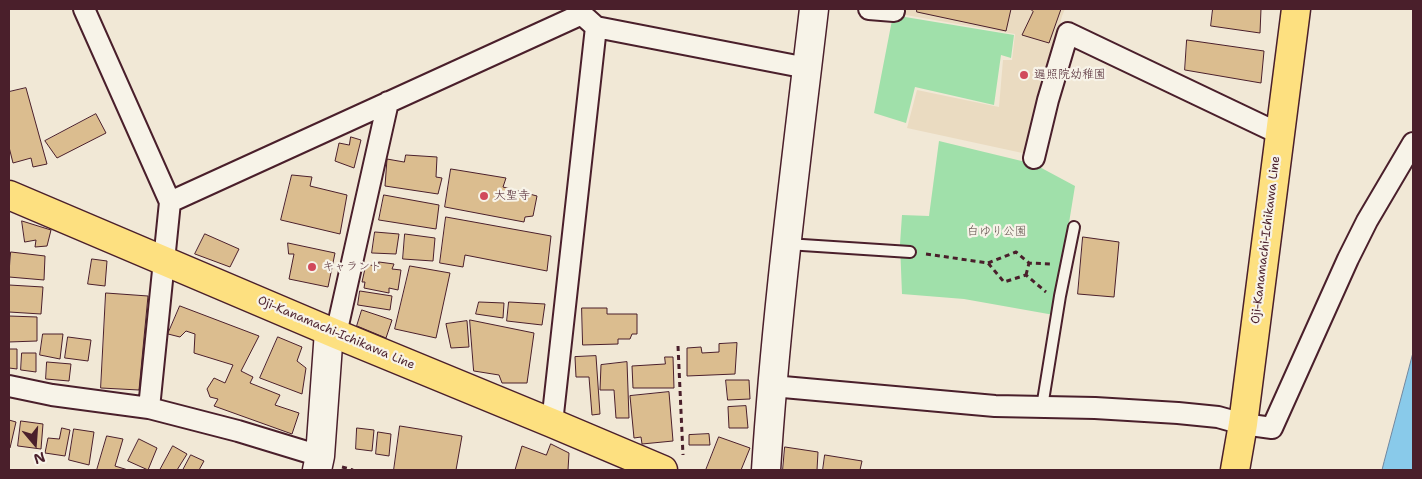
<!DOCTYPE html>
<meta charset="utf-8">
<style>
body{margin:0}
#map{position:relative;width:1422px;height:479px;overflow:hidden;background:#f1e8d6;font-family:"Shantell Sans",sans-serif}
canvas{display:block}
.frame{position:absolute;inset:0;border:10px solid #4a1f2b;pointer-events:none}
.north{position:absolute;left:10px;top:419px;width:50px;height:50px;-webkit-text-stroke:4px #f7f3e8;paint-order:stroke;rotate:162deg;font-size:14px;font-weight:700;line-height:20px;text-align:center;color:#4a1f2b}
.north::after{content:'';display:block;margin:auto;width:18px;height:22px;background:#4a1f2b;clip-path:polygon(50% 0,100% 100%,50% 72%,0 100%)}
</style>
<div id="map">
<canvas width="1422" height="479"></canvas>
<div class="frame"></div>
<div class="north">N</div>
</div>
<script>
const context = document.querySelector('canvas').getContext('2d');
context.lineJoin = 'round';
function paint(path, color) { context.fillStyle = color; context.fill(path, 'evenodd'); }
function stroke(path, color, width, dash) { context.strokeStyle = color; context.lineWidth = width; context.lineCap = dash ? 'butt' : 'round'; context.setLineDash(dash || []); context.stroke(path); }
function write(font, color, halo, rows, align = 'center') {
  context.font = font + ' "Shantell Sans","Klee One",sans-serif'; context.lineWidth = 4.5; context.setLineDash([]); context.textBaseline = 'middle'; context.strokeStyle = halo; context.fillStyle = color; for (const [text, x, y, turn = 0] of rows) {
    context.save(); context.translate(x, y); context.rotate((+turn || 0) * Math.PI / 180); context.textAlign = isNaN(turn) ? turn : align; if (halo) context.strokeText(text, 0, 0); context.fillText(text, 0, 0); context.restore();
  }
}
paint(new Path2D(`
 M901 9H1065L1062 16 1027 154 907 128 917 90 999 107 1003 60H1012L1015 34 900 14Z`), '#eadbc1');
paint(new Path2D(`
 M893 15 1014 35 1011 58 1001 55 994 105 915 87 906 123 874 113Z
 M939 141 1034 164 1075 186 1054 315 964 299 902 294 900 244 902 215 929 216Z`), '#a0e0aa');
const water = new Path2D(`
 M1413 353V470H1382L1384 462Z`);
paint(water, '#89caea');
stroke(water, '#70869e', 1);
const building = new Path2D(`
 M917 9H1011L1006 31 917 12Z
 M1031 9H1061L1049 43 1022 35 1033 12Z
 M1213 9H1261L1260 33 1211 26Z
 M1187 40 1264 51 1261 83 1185 70Z
 M26 88 47 164 33 167 31 158 13 163 9 147V92Z
 M96 114 106 133 57 158 45 141Z
 M351 137 361 140 354 168 335 161 339 143 349 145Z
 M406 155 437 157 436 177 442 178 438 194 385 186 387 159 404 162Z
 M451 169 506 178 503 187 537 196 533 216 525 217 524 222 445 207Z
 M292 175 312 177 310 186 347 195 340 234 281 220Z
 M384 195 439 205 436 229 379 220Z
 M446 217 551 236 547 271 465 255 463 267 440 263Z
 M22 221 51 230 47 246 35 247 36 240 25 242Z
 M375 232 399 234 396 254 372 253Z
 M205 234 239 249 230 267 195 254Z
 M405 234 435 238 433 261 403 259Z
 M1083 237 1119 242 1114 297 1078 294Z
 M288 243 335 253 328 287 289 279 294 254H289Z
 M11 252 45 256 44 280 9 277Z
 M92 259 107 261 105 286 88 284Z
 M379 262 394 264 392 269 401 270 398 290 389 288V293L364 288 365 282H362L366 264 379 267Z
 M410 266 450 273 436 338 395 329Z
 M9 285 43 287 41 314 9 312Z
 M360 291 392 296 390 310 358 305Z
 M106 293 148 296 139 390 101 388Z
 M479 302 504 303 503 318 476 314Z
 M509 302 545 304 542 325 507 321Z
 M180 306 259 336 241 371 253 377 250 383 280 395 275 405 299 413 292 434 214 406 218 399 210 397 207 389 214 378 225 383 233 365 194 353 195 334 186 331 180 337 168 334Z
 M582 308H607V314H637V334H632L630 339H618V344L583 345Z
 M362 310 392 320 386 338 357 326Z
 M9 316 37 317V341L9 342Z
 M470 320 534 333 527 383H502L499 375 474 371Z
 M467 321 469 347 451 348 446 324Z
 M43 334H63L60 359 40 355Z
 M68 337 91 340 88 361 65 358Z
 M278 337 302 347 297 361 306 368 302 394 260 378Z
 M737 343 735 374 687 376V348L701 347 702 353 719 352V344Z
 M9 349H17V369L9 368Z
 M22 353H36V372L21 370Z
 M596 356 600 414 592 415 589 377H576L575 357Z
 M665 357H673L674 388H633L632 366 665 364Z
 M47 362 71 364 69 381 46 379Z
 M627 362 629 418H616L614 390H600L601 365Z
 M726 380H749L750 399 728 400Z
 M669 392 673 441 642 444 641 437 634 438 630 396Z
 M746 406 748 428H729L728 407Z
 M9 420 16 422 10 448 9 447Z
 M21 421 43 424 41 449 18 446Z
 M400 426 462 436 456 470H394Z
 M62 428 70 430 65 456 45 453 48 438 59 439Z
 M357 428 374 430 372 451 356 449Z
 M74 429 94 432 89 465 69 460Z
 M378 432 391 434 389 456 376 454Z
 M709 434 710 445H689V435Z
 M107 436 123 439 115 466 128 470H97Z
 M719 437 750 448 741 470H706Z
 M139 439 157 448 148 470 128 461Z
 M551 444 569 453 568 470H515L522 446 546 455Z
 M173 446 187 454 177 470H160Z
 M785 447 818 452 817 470H783Z
 M191 455 204 461 199 470H183Z
 M825 455 862 461 860 470H823Z`);
paint(building, '#dbbd8f');
stroke(building, '#4a1f2b', 1);
const lane = new Path2D(`
 M787 244 910 252
 M1042 407 1060 296 1074 227`);
const street = new Path2D(`
 M84 9 170 202 149 408
 M869 9 894 11
 M586 18 596 27 807 68
 M1034 158 1048 100 1068 33 1280 134
 M170 202 582 14
 M336 334 388 102
 M9 386 52 395 149 408 238 431 320 456
 M772 386 995 406 1095 408 1178 413 1218 417 1243 424 1272 428 1348 259 1367 221 1413 143
 M552 423 596 27`);
const secondary = new Path2D(`
 M317 470 320 456 329 331
 M766 470C776 315 796 163 814 9`);
const primary = new Path2D(`
 M9 195 336 334 552 423 663 470
 M1235 470 1243 424 1296 9`);
stroke(lane, '#4a1f2b', 14);
stroke(street, '#4a1f2b', 24);
stroke(secondary, '#4a1f2b', 31);
stroke(primary, '#4a1f2b', 31);
stroke(new Path2D(`
 M926 254 988 263 1004 282 1026 275 1046 292
 M988 263 1016 252 1029 263 1050 264
 M1026 275 1029 263
 M678 346 683 455
 M342 467 353 470`), '#4a1f2b', 3, [5, 4]);
stroke(lane, '#f7f3e8', 10);
stroke(street, '#f7f3e8', 20);
stroke(secondary, '#f7f3e8', 28);
stroke(primary, '#fde080', 28);
for (const [x, y, r, color] of [
 [1024,75,5,"#d1495b"],
 [484,196,5,"#d1495b"],
 [312,267,5,"#d1495b"]
]) { const dot = new Path2D(); dot.arc(x, y, r, 0, 2 * Math.PI); context.fillStyle = color; context.fill(dot); stroke(dot, '#f7f3e8', 2); }
write('12px', '#4a1f2b', '#f7f3e8', [
 ["遍照院幼稚園",1034,75],
 ["大聖寺",494,196],
 ["キャラント",322,267]
], 'left');
write('12px', '#604f4b', '#f7f3e8', [
 ["白ゆり公園",997,232]
]);
write('12px', '#4a1f2b', '#f7f3e8', [
 ["Oji-Kanamachi-Ichikawa Line",1266,240,-83],
 ["Oji-Kanamachi-Ichikawa Line",336,333,23]
]);
</script>
